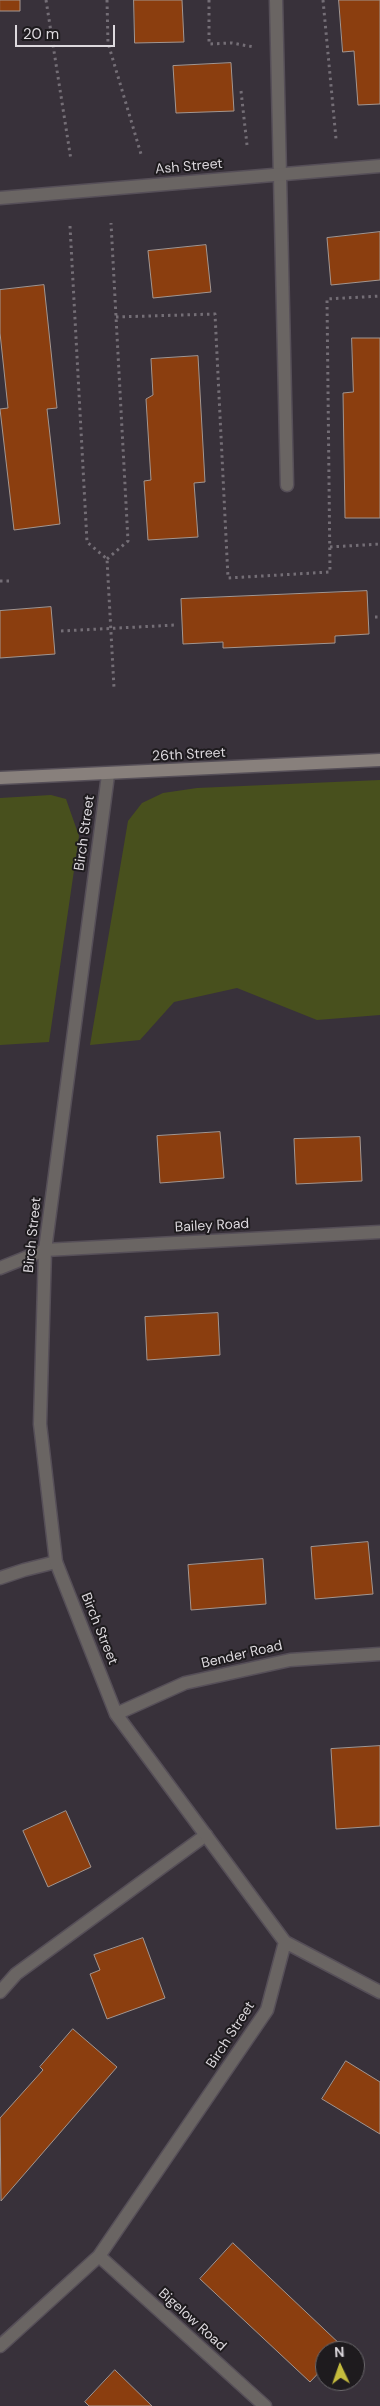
<!DOCTYPE html>
<style>
body{margin:0}
#map{position:relative;width:380px;height:2406px;overflow:hidden;background:#38313a;font-family:"DM Sans",sans-serif}
canvas{display:block}
.north{position:absolute;left:315px;top:2341px;width:50px;height:50px;box-sizing:border-box;background:#1e1b1e;border:1px solid #6a676b;border-radius:50%;rotate:357deg;font-size:14px;font-weight:700;line-height:20px;text-align:center;color:#ddd9de}
.north::after{content:'';display:block;margin:auto;width:18px;height:22px;background:#c5bc3d;clip-path:polygon(50% 0,100% 100%,50% 72%,0 100%)}
.scale{position:absolute;left:15px;top:25px;width:100px;height:22px;box-sizing:border-box;border:2px solid #ddd9de;border-top:0;padding-left:6px;font-size:15px;line-height:18px;white-space:nowrap;color:#ddd9de;-webkit-text-stroke:4px #1e1b1e;paint-order:stroke}
</style>
<div id="map">
<canvas width="380" height="2406"></canvas>
<div class="north">N</div>
<div class="scale">20 m</div>
</div>
<script>
const context = document.querySelector('canvas').getContext('2d');
context.lineJoin = 'round';
function paint(path, color) { context.fillStyle = color; context.fill(path, 'evenodd'); }
function stroke(path, color, width, dash) { context.strokeStyle = color; context.lineWidth = width; context.lineCap = dash ? 'butt' : 'round'; context.setLineDash(dash || []); context.stroke(path); }
function write(font, color, halo, rows, align = 'center') {
  context.font = font + ' "DM Sans",sans-serif'; context.lineWidth = 4; context.setLineDash([]); context.textBaseline = 'middle'; context.strokeStyle = halo; context.fillStyle = color; for (const [text, x, y, turn = 0] of rows) {
    context.save(); context.translate(x, y); context.rotate((+turn || 0) * Math.PI / 180); context.textAlign = isNaN(turn) ? turn : align; if (halo) context.strokeText(text, 0, 0); context.fillText(text, 0, 0); context.restore();
  }
}
paint(new Path2D(`
 M380 780V1015L317 1020 237 988 174 1002 140 1040 90 1045 128 821 142 803 163 793 197 788Z
 M51 795 66 799 79 836 49 1042 0 1045V798Z`), '#48501d');
const building = new Path2D(`
 M0 0H20V11H0Z
 M134 0H182L184 42 135 43Z
 M339 0H380V104L358 105 354 51 343 52Z
 M231 63 234 111 176 113 173 66Z
 M380 232V280L331 285 327 238Z
 M206 245 211 292 153 298 148 251Z
 M44 285 57 408 47 409 60 524 14 530 0 409 8 408 0 333V290Z
 M352 338H380V518H345L343 393 353 392Z
 M198 356 205 482 194 483 198 537 148 540 144 481 151 480 146 399 153 395 151 359Z
 M367 591 369 634 335 636V643L223 648V642L183 644 181 599Z
 M51 607 55 654 0 658V611Z
 M220 1132 224 1178 160 1183 157 1136Z
 M360 1137 362 1181 296 1184 294 1139Z
 M218 1313 220 1355 147 1360 145 1317Z
 M368 1542 373 1594 315 1599 311 1547Z
 M263 1559 266 1604 191 1610 188 1565Z
 M380 1746V1826L336 1829 331 1749Z
 M66 1811 91 1867 48 1887 23 1831Z
 M143 1938 165 1998 107 2019 90 1974 100 1970 94 1955Z
 M73 2029 117 2067 1 2201 0 2118 43 2070 40 2067Z
 M346 2061 380 2082V2134L322 2099Z
 M233 2243 343 2347 339 2351H325V2366L310 2382 200 2279Z
 M115 2370 152 2406H89L85 2402Z`);
paint(building, '#8b3e0f');
stroke(building, '#a39690', 1);
const lane = new Path2D(`
 M276 0 287 485
 M0 1268 45 1250
 M0 1578 24 1570 56 1562
 M0 1992 16 1974 206 1835`);
const street = new Path2D(`
 M0 198 380 166
 M108 775 45 1250 40 1424 56 1562 116 1714 285 1942 380 1992
 M45 1250 380 1232
 M116 1714 185 1683 290 1660 380 1654
 M99 2256 265 2406
 M0 2346 99 2256 267 2010 285 1942`);
const secondary = new Path2D(`
 M0 778 380 760`);
stroke(lane, '#564f58', 15);
stroke(street, '#564f58', 15);
stroke(secondary, '#564f58', 15);
stroke(new Path2D(`
 M46 0 71 160
 M107 0 108 43 141 154
 M209 0V44L232 43 254 47
 M323 0 336 139
 M241 91 247 145
 M70 226 87 542 107 559 114 688
 M116 317 215 314 228 578 330 572 327 299 380 296
 M330 547 380 544
 M107 559 128 541 111 223
 M0 581H10
 M375 617H380
 M61 631 176 625`), '#746e76', 3, [2.5, 4]);
stroke(lane, '#6a6563', 12);
stroke(street, '#6a6563', 12);
stroke(secondary, '#88807c', 12);
write('14px', '#ddd9de', '#1e1b1e', [
 ["Ash Street",189,167,-5],
 ["26th Street",189,755,-3],
 ["Birch Street",85,833,-82],
 ["Bailey Road",212,1226,-3],
 ["Birch Street",33,1235,-84],
 ["Birch Street",99,1629,68],
 ["Bender Road",242,1655,-13],
 ["Birch Street",231,2035,-57],
 ["Bigelow Road",192,2320,42]
]);
</script>
